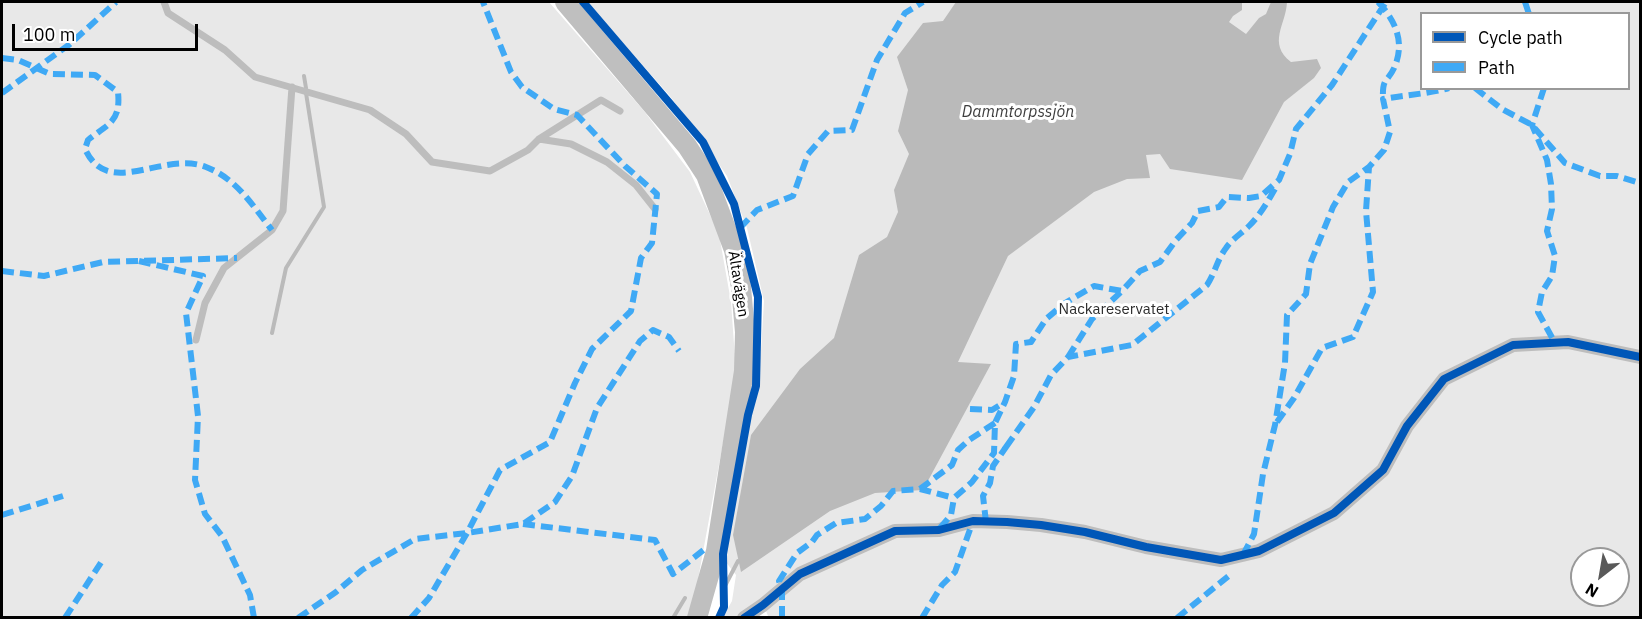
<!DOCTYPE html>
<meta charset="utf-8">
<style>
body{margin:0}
#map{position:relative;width:1642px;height:619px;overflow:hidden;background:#fff;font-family:"IBM Plex Sans",sans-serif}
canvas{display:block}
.frame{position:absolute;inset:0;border:3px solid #000;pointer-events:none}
.legend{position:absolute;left:1420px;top:12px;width:210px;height:78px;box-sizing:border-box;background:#fff;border:2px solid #999;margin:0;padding:8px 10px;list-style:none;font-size:18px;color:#000}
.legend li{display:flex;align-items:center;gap:12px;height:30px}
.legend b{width:30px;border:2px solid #999}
.north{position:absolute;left:1570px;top:547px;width:60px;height:60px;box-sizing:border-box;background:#fff;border:2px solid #999;border-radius:50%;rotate:211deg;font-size:16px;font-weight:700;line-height:24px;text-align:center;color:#000}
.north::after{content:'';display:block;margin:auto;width:21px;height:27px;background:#595959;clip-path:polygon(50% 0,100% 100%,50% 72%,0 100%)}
.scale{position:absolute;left:12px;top:24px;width:186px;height:27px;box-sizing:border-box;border:3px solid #000;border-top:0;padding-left:8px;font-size:18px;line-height:21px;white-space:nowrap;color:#000;-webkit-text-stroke:4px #fff;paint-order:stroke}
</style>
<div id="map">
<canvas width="1642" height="619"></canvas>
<div class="frame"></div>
<ul class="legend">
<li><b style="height:8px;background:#0057b8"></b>Cycle path</li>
<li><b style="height:8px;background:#3fa9f5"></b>Path</li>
</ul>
<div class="north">N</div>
<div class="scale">100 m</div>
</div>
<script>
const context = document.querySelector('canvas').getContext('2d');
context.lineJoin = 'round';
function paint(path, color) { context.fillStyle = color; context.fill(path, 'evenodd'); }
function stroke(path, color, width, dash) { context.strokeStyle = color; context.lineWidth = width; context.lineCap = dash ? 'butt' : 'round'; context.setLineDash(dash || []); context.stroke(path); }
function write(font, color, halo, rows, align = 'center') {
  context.font = font + ' "IBM Plex Sans",sans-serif'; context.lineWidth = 6; context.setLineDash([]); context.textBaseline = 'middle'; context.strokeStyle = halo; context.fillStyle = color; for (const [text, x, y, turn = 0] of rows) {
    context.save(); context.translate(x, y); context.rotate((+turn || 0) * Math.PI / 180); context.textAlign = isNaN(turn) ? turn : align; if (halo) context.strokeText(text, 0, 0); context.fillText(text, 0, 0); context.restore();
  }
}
paint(new Path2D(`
 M2 2H549L644 111 690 172 719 234 731 302 736 372 692 612 688 617H2Z
 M587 2H1640V617L766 618 768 616 766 611 753 617H723L732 601 736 575 725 561 761 351 764 301 747 228 727 176 693 126 669 95ZM1422 14H1628V88H1422ZM1582 559H1618V595H1582Z`), '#e8e8e8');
paint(new Path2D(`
 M956 2H1242V10L1233 16 1229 22 1246 34 1259 18 1266 14 1271 2H1287C1286 25 1267 43 1291 62L1317 59 1321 68 1314 78 1284 102 1242 180 1170 169 1160 154 1146 155 1150 178 1127 179 1094 192 1008 256 958 362 991 364 923 490 875 493 830 511 741 572 733 535 751 435 800 369 834 338 859 255 887 237 898 212 894 190 909 154 898 131 908 90 897 57 923 23 943 21Z`), '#bababa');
stroke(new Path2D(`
 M304 76 306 88
 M272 333 286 268 324 207 306 93
 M726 584 738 561
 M673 618 685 598`), '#bababa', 4);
stroke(new Path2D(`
 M164 2 168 13 225 50 255 77 370 110 406 134 432 162 490 171 528 150 539 139 601 100 620 111
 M539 139 571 144 607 162 636 185 655 209
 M196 340 205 303 224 268 272 230 283 211 292 87`), '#bdbdbd', 7);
stroke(new Path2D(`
 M744 618 763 605 800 574 895 531 939 530 973 521 1007 522 1041 525 1085 532 1146 547 1221 560 1259 551 1334 513 1383 470 1407 426 1444 379 1513 345 1568 342 1640 357`), '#bdbdbd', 14);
stroke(new Path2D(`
 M565 2 687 146 706 175 734 250 741 287 745 332 744 371 716 551 697 618`), '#bfbfbf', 20);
stroke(new Path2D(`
 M1378 2C1395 20 1405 41 1395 66 1388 83 1382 76 1383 99
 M1525 2 1529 14
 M2 58 18 60 50 74 95 75 118 92C121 122 108 124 88 140L85 149C108 200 164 150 206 167 237 179 252 205 272 230
 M1475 88 1502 109 1532 125 1565 163 1600 176H1617L1640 183
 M1544 88 1532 125 1547 160 1551 184 1552 209 1547 231 1555 256 1552 276 1542 292 1538 312 1555 343
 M2 93 70 44 116 2
 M740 228 757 210 793 196 808 154 828 131 852 130 877 60 905 13 923 2
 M139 261 203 276 186 313 198 416 195 480 205 514 222 536 250 595 254 618
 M2 271 44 276 103 262 237 258
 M1068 357 1092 319 1122 291
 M970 409 992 410 1005 402
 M1277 422 1294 398 1322 348 1353 337 1373 292 1366 211 1369 167
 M1006 447 1034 407 1051 375 1068 357 1132 345 1207 285C1215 273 1217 260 1226 248 1232 239 1242 233 1249 226 1261 214 1268 201 1276 187
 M920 489 952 465 958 450 969 440 995 423
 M2 515 63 496
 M986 522 983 496 990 483 993 466 1006 447 1001 442
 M523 524 655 540 673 574 706 548
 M940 528 951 515 954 498 972 482 994 453 995 423 1005 402 1014 376 1016 344 1031 342 1046 319 1065 303 1094 286 1122 291 1140 271 1160 262 1176 240 1192 223 1198 211 1219 207 1227 197 1249 198 1261 196 1279 180 1290 154 1296 129 1332 85 1386 2
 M1243 555 1254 534 1263 474 1275 425 1285 363 1287 315 1306 294 1310 264 1333 207 1348 182 1369 167 1384 150 1390 132 1383 99C1405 95 1427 94 1449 88
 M65 618 102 561
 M298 618 336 592 362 570 415 539 467 533 523 524 555 502 572 476 597 408 640 341 653 330 669 337 679 351
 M411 618 429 598 467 533 500 470 550 442 575 383 592 349 631 311 641 258 652 243 657 194 625 166 577 115 554 109 522 87 511 72 483 2
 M782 618V590L779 581 797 553 812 542 817 535 836 523 865 519 881 506 893 491 920 489 954 498
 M922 618 942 585 955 572 973 521
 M1177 618 1231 574`), '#3fa9f5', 6, [12, 6]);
stroke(new Path2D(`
 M583 2 703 142 734 204 758 297 756 386 748 415 723 554 724 607 719 618
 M744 618 763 605 800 574 895 531 939 530 973 521 1007 522 1041 525 1085 532 1146 547 1221 560 1259 551 1334 513 1383 470 1407 426 1444 379 1513 345 1568 342 1640 357`), '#0057b8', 8);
write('15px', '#000', '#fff', [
 ["Ältavägen",738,284,81]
]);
write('15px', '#2c2c2c', '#fff', [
 ["Nackareservatet",1114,310]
]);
write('italic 16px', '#3d3d3d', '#fff', [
 ["Dammtorpssjön",1018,112]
]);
</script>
